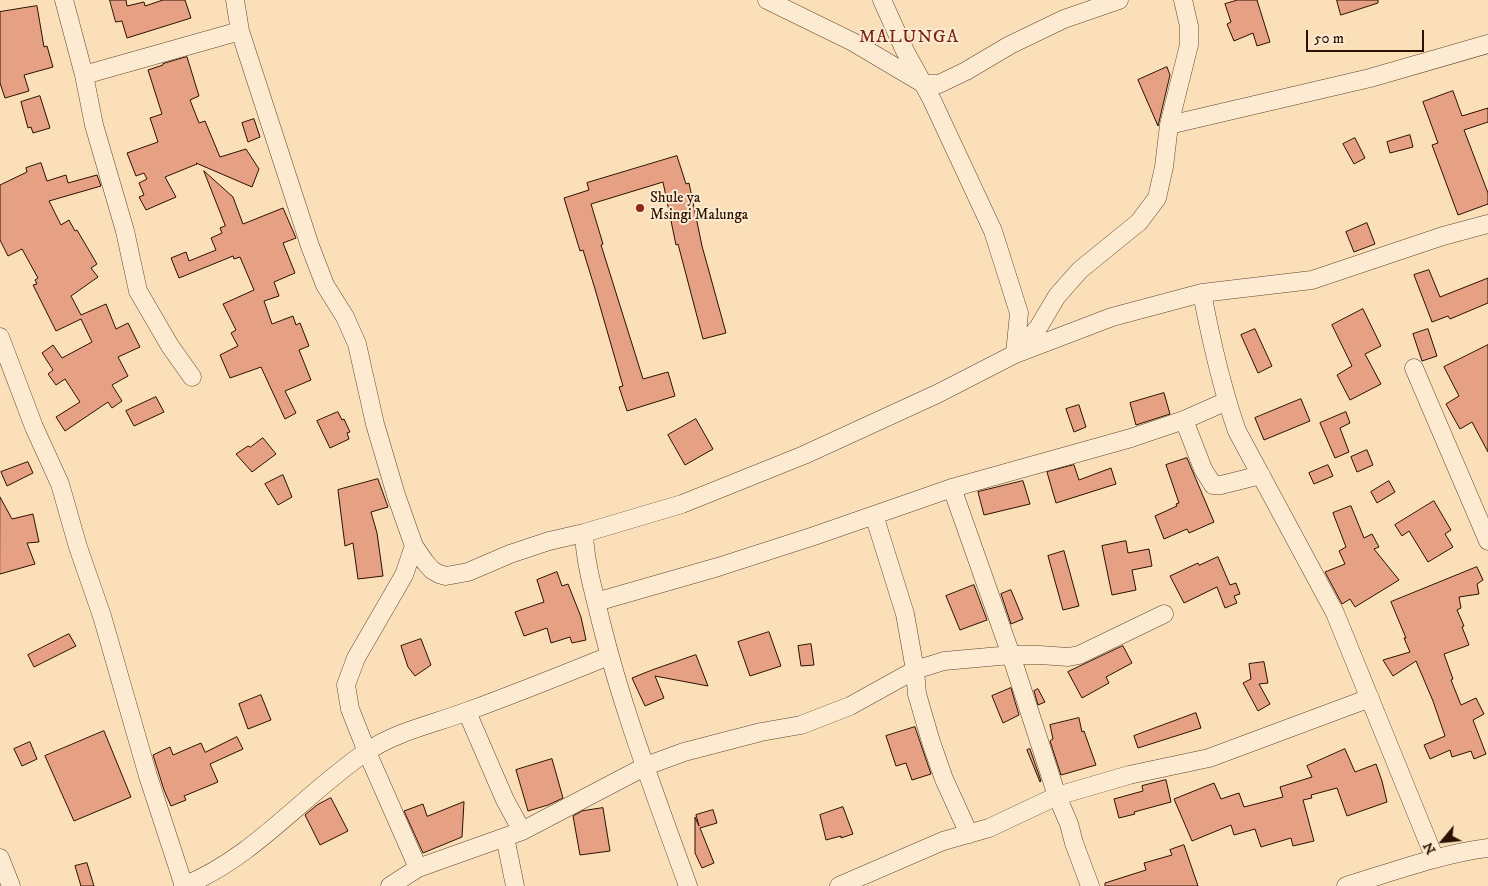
<!DOCTYPE html>
<style>
body{margin:0}
#map{position:relative;width:1488px;height:886px;overflow:hidden;background:#fbdfb8;font-family:"IM FELL DW Pica",serif}
canvas{display:block}
.north{position:absolute;left:1418px;top:816px;width:50px;height:50px;-webkit-text-stroke:4px #fcead1;paint-order:stroke;rotate:242deg;font-size:14px;font-weight:700;line-height:20px;text-align:center;color:#2c1000}
.north::after{content:'';display:block;margin:auto;width:18px;height:22px;background:#2c1000;clip-path:polygon(50% 0,100% 100%,50% 72%,0 100%)}
.scale{position:absolute;left:1306px;top:30px;width:118px;height:22px;box-sizing:border-box;border:2px solid #2c1000;border-top:0;padding-left:6px;font-size:15px;line-height:18px;white-space:nowrap;color:#2c1000;-webkit-text-stroke:4px #fcead1;paint-order:stroke}
</style>
<div id="map">
<canvas width="1488" height="886"></canvas>
<div class="north">N</div>
<div class="scale">50 m</div>
</div>
<script>
const context = document.querySelector('canvas').getContext('2d');
context.lineJoin = 'round';
function paint(path, color) { context.fillStyle = color; context.fill(path, 'evenodd'); }
function stroke(path, color, width, dash) { context.strokeStyle = color; context.lineWidth = width; context.lineCap = dash ? 'butt' : 'round'; context.setLineDash(dash || []); context.stroke(path); }
function write(font, color, halo, rows, align = 'center') {
  context.font = font + ' "IM FELL DW Pica",serif'; context.lineWidth = 4; context.setLineDash([]); context.textBaseline = 'middle'; context.strokeStyle = halo; context.fillStyle = color; for (const [text, x, y, turn = 0] of rows) {
    context.save(); context.translate(x, y); context.rotate((+turn || 0) * Math.PI / 180); context.textAlign = isNaN(turn) ? turn : align; if (halo) context.strokeText(text, 0, 0); context.fillText(text, 0, 0); context.restore();
  }
}
const building = new Path2D(`
 M110 0H126L127 6 144 2 145 6 163 0H185L191 18 127 38 122 21 116 22Z
 M1238 0H1257L1270 42 1257 46 1253 33 1234 41 1227 24 1231 22 1225 4Z
 M1337 0H1378V3L1341 15Z
 M37 6 44 47 47 46 53 67 24 75 29 91 5 98 0 83V12Z
 M187 57 199 96 190 100 199 123 205 121 220 157 246 149 259 169 252 187 196 163 197 164 165 177 176 197 146 210 139 197 144 195 139 183 147 179 144 173 136 176 127 153 158 142 150 118 162 114 148 70 163 65V64Z
 M1167 67 1170 75 1158 126 1138 80Z
 M1453 91 1462 116 1488 108V122L1464 130 1488 193V204L1458 215 1432 145 1438 143 1423 102Z
 M40 96 50 128 33 133 31 127 28 128 21 102Z
 M254 119 260 137 248 142 242 123Z
 M1410 135 1413 147 1390 153 1387 142Z
 M1355 138 1365 158 1354 164 1343 144Z
 M677 156 686 184 689 183 702 246 726 333 703 339 678 244 676 245 663 182 591 204 603 244 601 245 643 379 668 372 675 396 627 411 619 387 623 386 595 289 583 250 580 251 564 198 589 190 587 183Z
 M41 163 47 181 66 175 68 183 97 175 101 186 49 201 61 225 69 220 75 231 77 230 97 264 91 268 98 277 71 296 81 315 106 304 116 329 128 323 140 347 118 357 128 376 112 385 122 401 112 408 108 402 65 431 56 417 80 402 65 379 56 385 48 374 53 370 42 353 53 345 62 358 92 342 81 319 56 331 33 285 37 284 35 280 38 278 22 249 8 256 0 240V185L27 172 26 168Z
 M204 171 233 197 243 224 283 208 296 238 283 243 295 273 274 282 279 296 264 301 272 324 293 316 296 325 300 323 309 346 299 350 311 380 285 391 296 413 285 419 261 367 230 378 220 355 238 346 231 333 236 330 223 304 254 290 240 257 234 259 233 256 179 278 171 258 186 252 189 261 216 250 211 238 222 233 220 228 225 226Z
 M1367 223 1375 244 1354 252 1346 232Z
 M1429 270 1440 297 1488 278V303L1450 319 1448 316 1432 322 1414 275Z
 M1363 309 1381 346 1365 354 1381 384 1350 400 1337 375 1352 366 1332 325Z
 M1255 329 1272 366 1258 373 1241 335Z
 M1428 329 1437 356 1422 361 1413 334Z
 M1488 345V452L1472 422 1460 429 1446 404 1459 396 1444 367Z
 M1164 393 1170 414 1136 425 1130 403Z
 M156 397 164 412 134 426 126 411Z
 M1301 399 1310 421 1264 440 1255 418Z
 M1079 405 1086 427 1074 432 1066 409Z
 M338 412 342 420 344 419 350 432 347 433 349 439 330 448 317 421Z
 M1346 412 1350 423 1340 428 1349 452 1335 458 1320 423Z
 M696 419 713 449 685 465 668 435Z
 M263 438 276 454 252 472 236 454 248 446 250 447Z
 M1367 450 1373 465 1357 472 1351 457Z
 M1187 458 1214 522 1189 533 1187 529 1164 539 1155 516 1177 506 1176 504 1179 503 1166 465Z
 M28 462 33 473 7 486 1 472Z
 M1074 465 1079 480 1111 468 1116 484 1056 503 1047 472Z
 M1328 465 1333 476 1314 484 1309 473Z
 M283 475 292 497 278 505 265 484Z
 M378 479 388 507 371 512 377 533 383 576 358 579 353 543 345 546 338 490Z
 M1023 481 1030 504 984 515 978 492Z
 M1389 481 1395 492 1377 503 1371 492Z
 M0 497 12 519 33 514 39 542 27 543 35 564 0 574Z
 M1434 501 1451 530 1445 534 1453 547 1428 562 1409 531 1402 536 1395 525Z
 M1351 506 1364 538 1372 534 1379 547 1374 549 1399 580 1355 607 1350 599 1342 604 1325 572 1345 564 1339 551 1346 547 1333 513Z
 M1126 541 1128 553 1149 549 1152 566 1132 570 1136 590 1112 595 1102 546Z
 M1064 551 1079 606 1063 610 1048 556Z
 M1218 557 1230 585 1236 583 1240 594 1234 596 1237 603 1225 608 1217 587 1184 603 1170 576 1198 563 1199 565Z
 M1477 567 1483 580 1477 584 1479 594 1459 597 1461 608 1457 610 1464 626 1462 627 1469 645 1444 654 1453 679 1451 680 1461 705 1476 698 1484 714 1473 720 1486 754 1474 759 1471 751 1452 757 1450 750 1430 759 1424 745 1445 736 1433 701 1416 661 1393 676 1383 660 1410 652 1404 638H1406L1391 602Z
 M557 572 562 586 568 584 581 617 586 640 572 643 570 637 551 643 547 628 524 636 515 612 544 602 537 580Z
 M974 585 987 620 960 630 946 596Z
 M1011 590 1023 619 1011 624 1001 594Z
 M769 632 781 666 750 676 738 642Z
 M69 634 76 646 34 667 28 655Z
 M421 639 431 665 415 676 408 667 401 646Z
 M811 644 814 665 801 666 798 646Z
 M1123 646 1132 663 1106 677 1109 683 1082 698 1068 672Z
 M696 655 708 686 655 676 664 698 645 706 632 678 652 670Z
 M1264 662 1268 683 1259 684 1270 704 1258 711 1243 683 1251 679 1249 664Z
 M1011 688 1019 715 1003 723 992 696Z
 M1038 689 1045 702 1038 705 1034 691Z
 M261 695 271 720 248 729 239 704Z
 M1196 713 1201 728 1138 748 1134 736Z
 M1079 718 1082 732 1084 731 1096 765 1061 775 1050 741 1053 739 1050 725Z
 M915 727 931 774 912 780 906 763 896 766 886 736Z
 M104 731 131 797 74 821 45 756Z
 M237 737 243 749 210 764 218 782 184 796 186 800 171 806 164 790 153 755 170 747 173 755 201 743 205 752Z
 M30 742 37 759 22 766 14 749Z
 M1030 749 1041 781 1040 782 1027 750Z
 M1345 749 1355 772 1376 764 1382 781 1387 802 1347 816 1337 788 1311 795 1312 798 1303 800 1314 841 1293 846 1291 838 1261 847 1255 829 1234 835 1231 825 1192 841 1174 799 1214 783 1221 799 1239 793 1244 807 1283 797 1280 787 1312 777 1307 766Z
 M552 759 563 798 548 805 528 811 516 770Z
 M1166 780 1171 802 1134 812 1135 814 1119 818 1114 799 1143 791 1142 786Z
 M331 798 348 831 320 845 305 815 317 805Z
 M464 802 462 837 423 853 404 811 423 804 427 816Z
 M843 807 853 834 841 838V836L826 840 820 815Z
 M603 808 610 851 580 855 573 816 582 811Z
 M713 810 717 823 700 828 714 863 702 868 695 853V817L699 826 696 815Z
 M1184 845 1198 886H1105V883L1146 870 1144 863 1172 855 1170 850Z
 M87 863 94 886H81L75 866Z`);
paint(building, '#e6a184');
stroke(building, '#2c1000', 1);
const minor = new Path2D(`
 M64 0 84 75 94 125 125 231 138 291 170 346 192 377
 M235 0 240 31 310 246 325 285 345 317 357 344 375 424 396 495 414 546 404 575 356 658 346 685 350 709 367 752 418 868
 M767 0 853 42 924 84H939L966 71 1010 45 1064 19 1119 0
 M882 0 905 51 931 98 993 231 1019 313 1015 354
 M84 75 240 31
 M1169 125 1370 78 1488 44
 M1202 293C1211 340 1221 386 1237 431L1335 613 1435 859
 M0 337 34 427 60 484 78 547 102 616 148 776 184 886
 M1017 352 1038 328 1057 296 1080 270 1139 222 1157 198 1164 167 1169 125 1189 45V26L1183 0
 M1414 368 1488 541
 M1184 420 1203 469 1213 485H1221L1261 475
 M952 488 1011 655 1057 796 1069 824 1074 843 1090 886
 M874 515 905 614 915 670 917 694 931 742 944 779 969 834
 M584 533C585 563 594 593 601 622 623 712 657 799 688 886
 M414 546 425 562 432 570 439 574 446 576 468 572 510 554 549 541 584 533 682 504 804 455 937 394 1015 354 1112 317 1202 293 1312 280 1443 236 1488 224
 M596 602 718 567 814 536 952 488 1131 438 1184 420 1227 401
 M467 712 505 800 522 831
 M505 837 515 886
 M0 858 11 886
 M183 886C254 858 304 794 366 752 397 731 434 724 468 711 515 694 562 675 609 656
 M390 886 418 868 522 831 646 766 684 752 761 732 801 725 850 706 915 670 944 661 1011 655H1040L1068 657 1079 655 1164 614
 M839 886 943 841 989 828 1057 796 1129 775 1209 758 1370 698
 M1346 886C1392 872 1440 854 1488 848`);
stroke(minor, '#60442e', 19);
stroke(minor, '#fcead1', 18);
for (const [x, y, r, color] of [
 [640,208,5,"#8f2418"]
]) { const dot = new Path2D(); dot.arc(x, y, r, 0, 2 * Math.PI); context.fillStyle = color; context.fill(dot); stroke(dot, '#fcead1', 2); }
write('15px', '#2c1000', '#fcead1', [
 ["Shule ya",650,199],
 ["Msingi Malunga",650,216]
], 'left');
context.letterSpacing = '1px';
write('18px', '#7a1f14', '#fcead1', [
 ["MALUNGA",909,38]
]);
context.letterSpacing = '0px';
</script>
